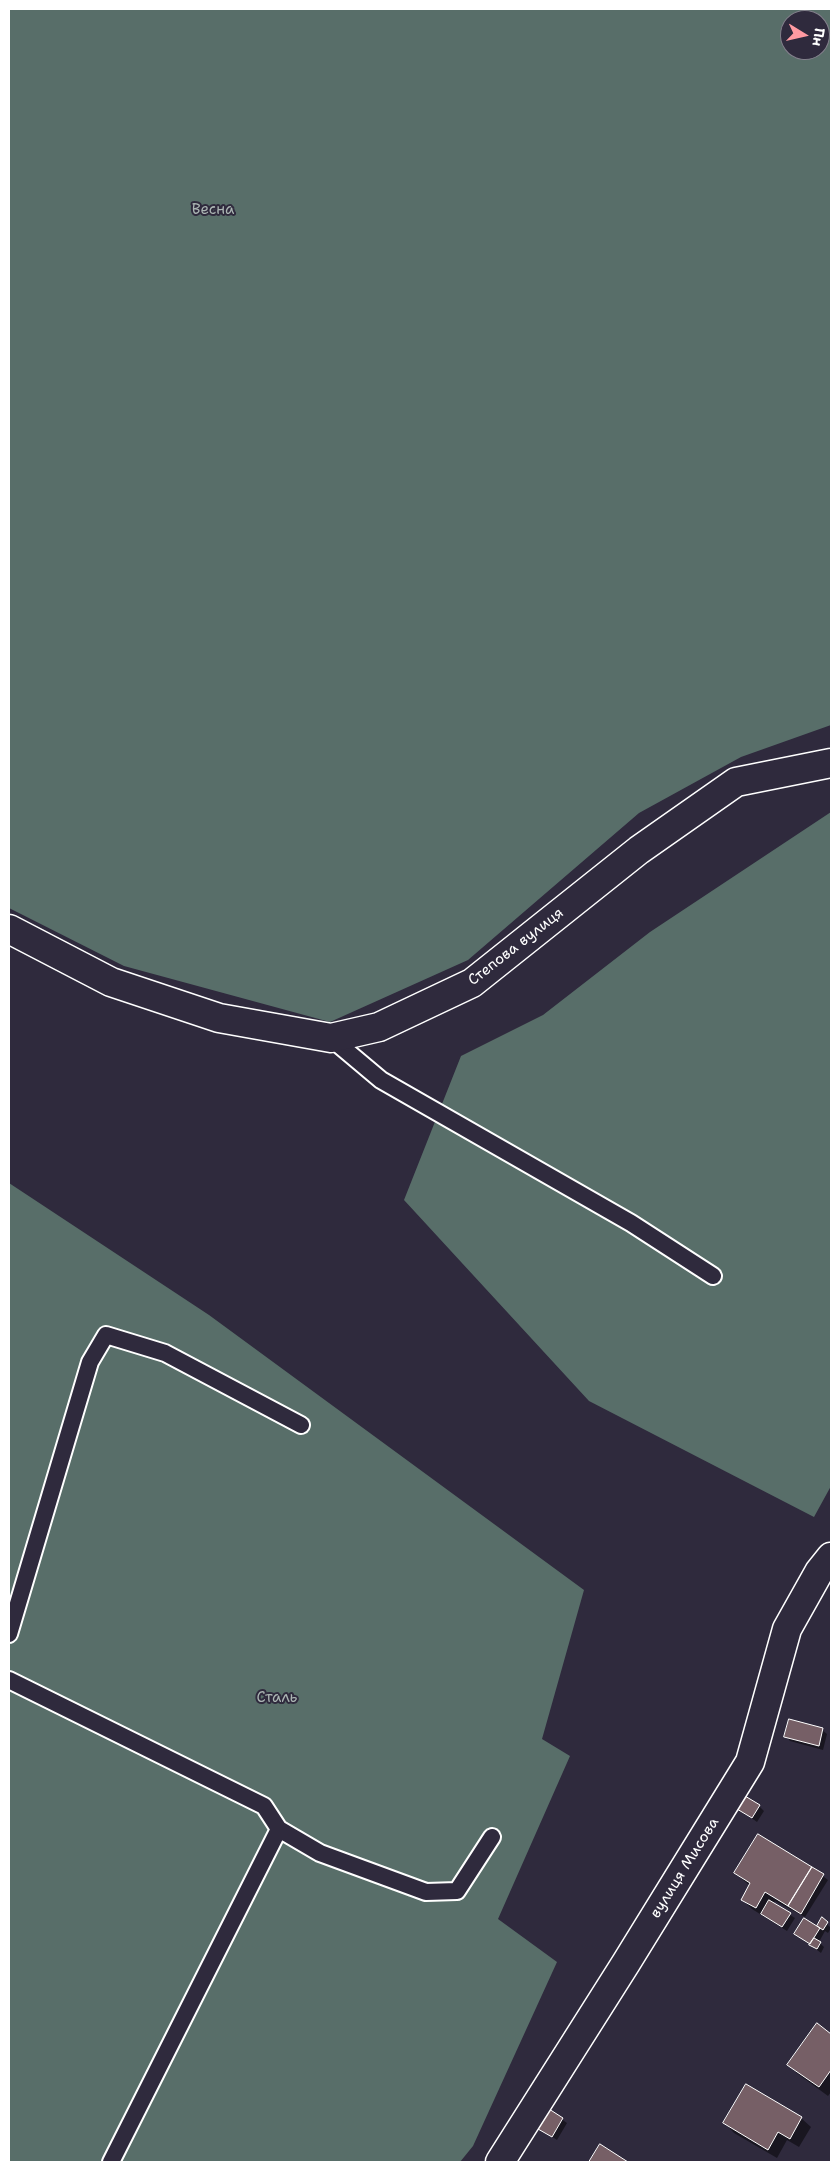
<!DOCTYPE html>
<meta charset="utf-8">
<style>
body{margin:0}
#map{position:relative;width:840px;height:2171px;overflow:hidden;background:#2f2a3d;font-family:"Shantell Sans",sans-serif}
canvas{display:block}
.frame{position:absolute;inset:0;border:10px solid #fff;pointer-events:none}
.north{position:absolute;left:780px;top:10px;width:50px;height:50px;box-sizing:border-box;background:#2f2a3d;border:1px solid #827f8b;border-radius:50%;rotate:99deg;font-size:14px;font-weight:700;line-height:20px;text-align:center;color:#fff}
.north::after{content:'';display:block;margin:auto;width:18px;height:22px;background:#ff9aa2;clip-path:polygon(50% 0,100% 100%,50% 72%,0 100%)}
</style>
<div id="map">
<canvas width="840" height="2171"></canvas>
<div class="frame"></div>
<div class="north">Пн</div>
</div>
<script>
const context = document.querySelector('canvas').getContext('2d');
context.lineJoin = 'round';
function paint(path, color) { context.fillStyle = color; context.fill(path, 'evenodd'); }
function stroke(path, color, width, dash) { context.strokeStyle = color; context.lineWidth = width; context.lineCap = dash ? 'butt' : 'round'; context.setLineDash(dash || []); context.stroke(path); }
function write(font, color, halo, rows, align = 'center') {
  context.font = font + ' "Shantell Sans",sans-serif'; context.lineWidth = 4; context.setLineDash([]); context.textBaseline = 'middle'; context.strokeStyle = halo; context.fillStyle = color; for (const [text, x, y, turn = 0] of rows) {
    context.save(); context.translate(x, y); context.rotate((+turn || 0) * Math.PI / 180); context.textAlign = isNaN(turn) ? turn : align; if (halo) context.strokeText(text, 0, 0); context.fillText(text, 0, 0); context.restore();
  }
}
paint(new Path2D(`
 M9 9H831V725L741 757 639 813 468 960 330 1022 124 966 9 908ZM790 20H820V50H790Z
 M831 812V1486L814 1517 589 1401 404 1200 461 1056 543 1015 650 932Z
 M9 1183 209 1315 584 1590 542 1739 570 1756 498 1919 557 1962 473 2146 460 2162H9Z`), '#586e69');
paint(new Path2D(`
 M822 1730 827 1734 823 1750 790 1741 786 1736Z
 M759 1806 764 1811 757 1822 739 1809Z
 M812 1868 828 1880 805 1917 775 1901 773 1904 795 1918 787 1931 752 1909 742 1899 750 1886 735 1873Z
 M822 1919 831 1928 828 1933 825 1931 819 1942 824 1947 821 1953 796 1934 817 1928Z
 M817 2025 831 2035V2092L828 2096 798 2074 789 2065Z
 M746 2086 801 2118 811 2127 799 2147 787 2140 777 2158 734 2133 725 2123Z
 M550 2111 567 2123 557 2140 540 2129Z`), '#0007');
const building = new Path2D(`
 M789 1719 823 1728 819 1746 784 1737Z
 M745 1796 760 1805 752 1818 737 1809Z
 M758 1834 812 1867 788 1906 765 1892 756 1908 741 1900 750 1883 734 1873Z
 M812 1867 824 1874 801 1914 788 1906Z
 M769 1900 791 1913 782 1927 761 1914Z
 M822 1917 828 1922 823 1930 817 1926Z
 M804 1918 820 1928 810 1944 794 1934Z
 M814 1938 821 1942 817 1949 809 1945Z
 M817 2023 831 2034V2070L819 2087 787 2065Z
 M746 2084 802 2117 790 2139 778 2132 768 2150 723 2123Z
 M549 2109 563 2118 552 2137 538 2129Z
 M600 2144 628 2162H589Z`);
paint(building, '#765f66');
stroke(building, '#fff', 1);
const service = new Path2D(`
 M331 1038 381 1080 631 1223 713 1276
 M9 1634 90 1362 106 1335 165 1353 301 1425
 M9 1680 264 1806 279 1829 111 2162
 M279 1829 320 1853 426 1892 457 1891 492 1837`);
const minor = new Path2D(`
 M9 929 111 982 219 1018 331 1038 379 1027 472 983 639 850 736 782 831 763
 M500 2162 626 1963 750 1762 787 1629 819 1572 831 1557`);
stroke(service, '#fff', 20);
stroke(minor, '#fff', 31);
stroke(service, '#2f2a3d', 16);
stroke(minor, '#2f2a3d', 28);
write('15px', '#acb6b4', '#2f2a3d', [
 ["Весна",213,210],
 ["Сталь",277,1698]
]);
write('15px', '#fff', '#2f2a3d', [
 ["Степова вулиця",516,947,-38],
 ["вулиця Мисова",685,1868,-58]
]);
</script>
